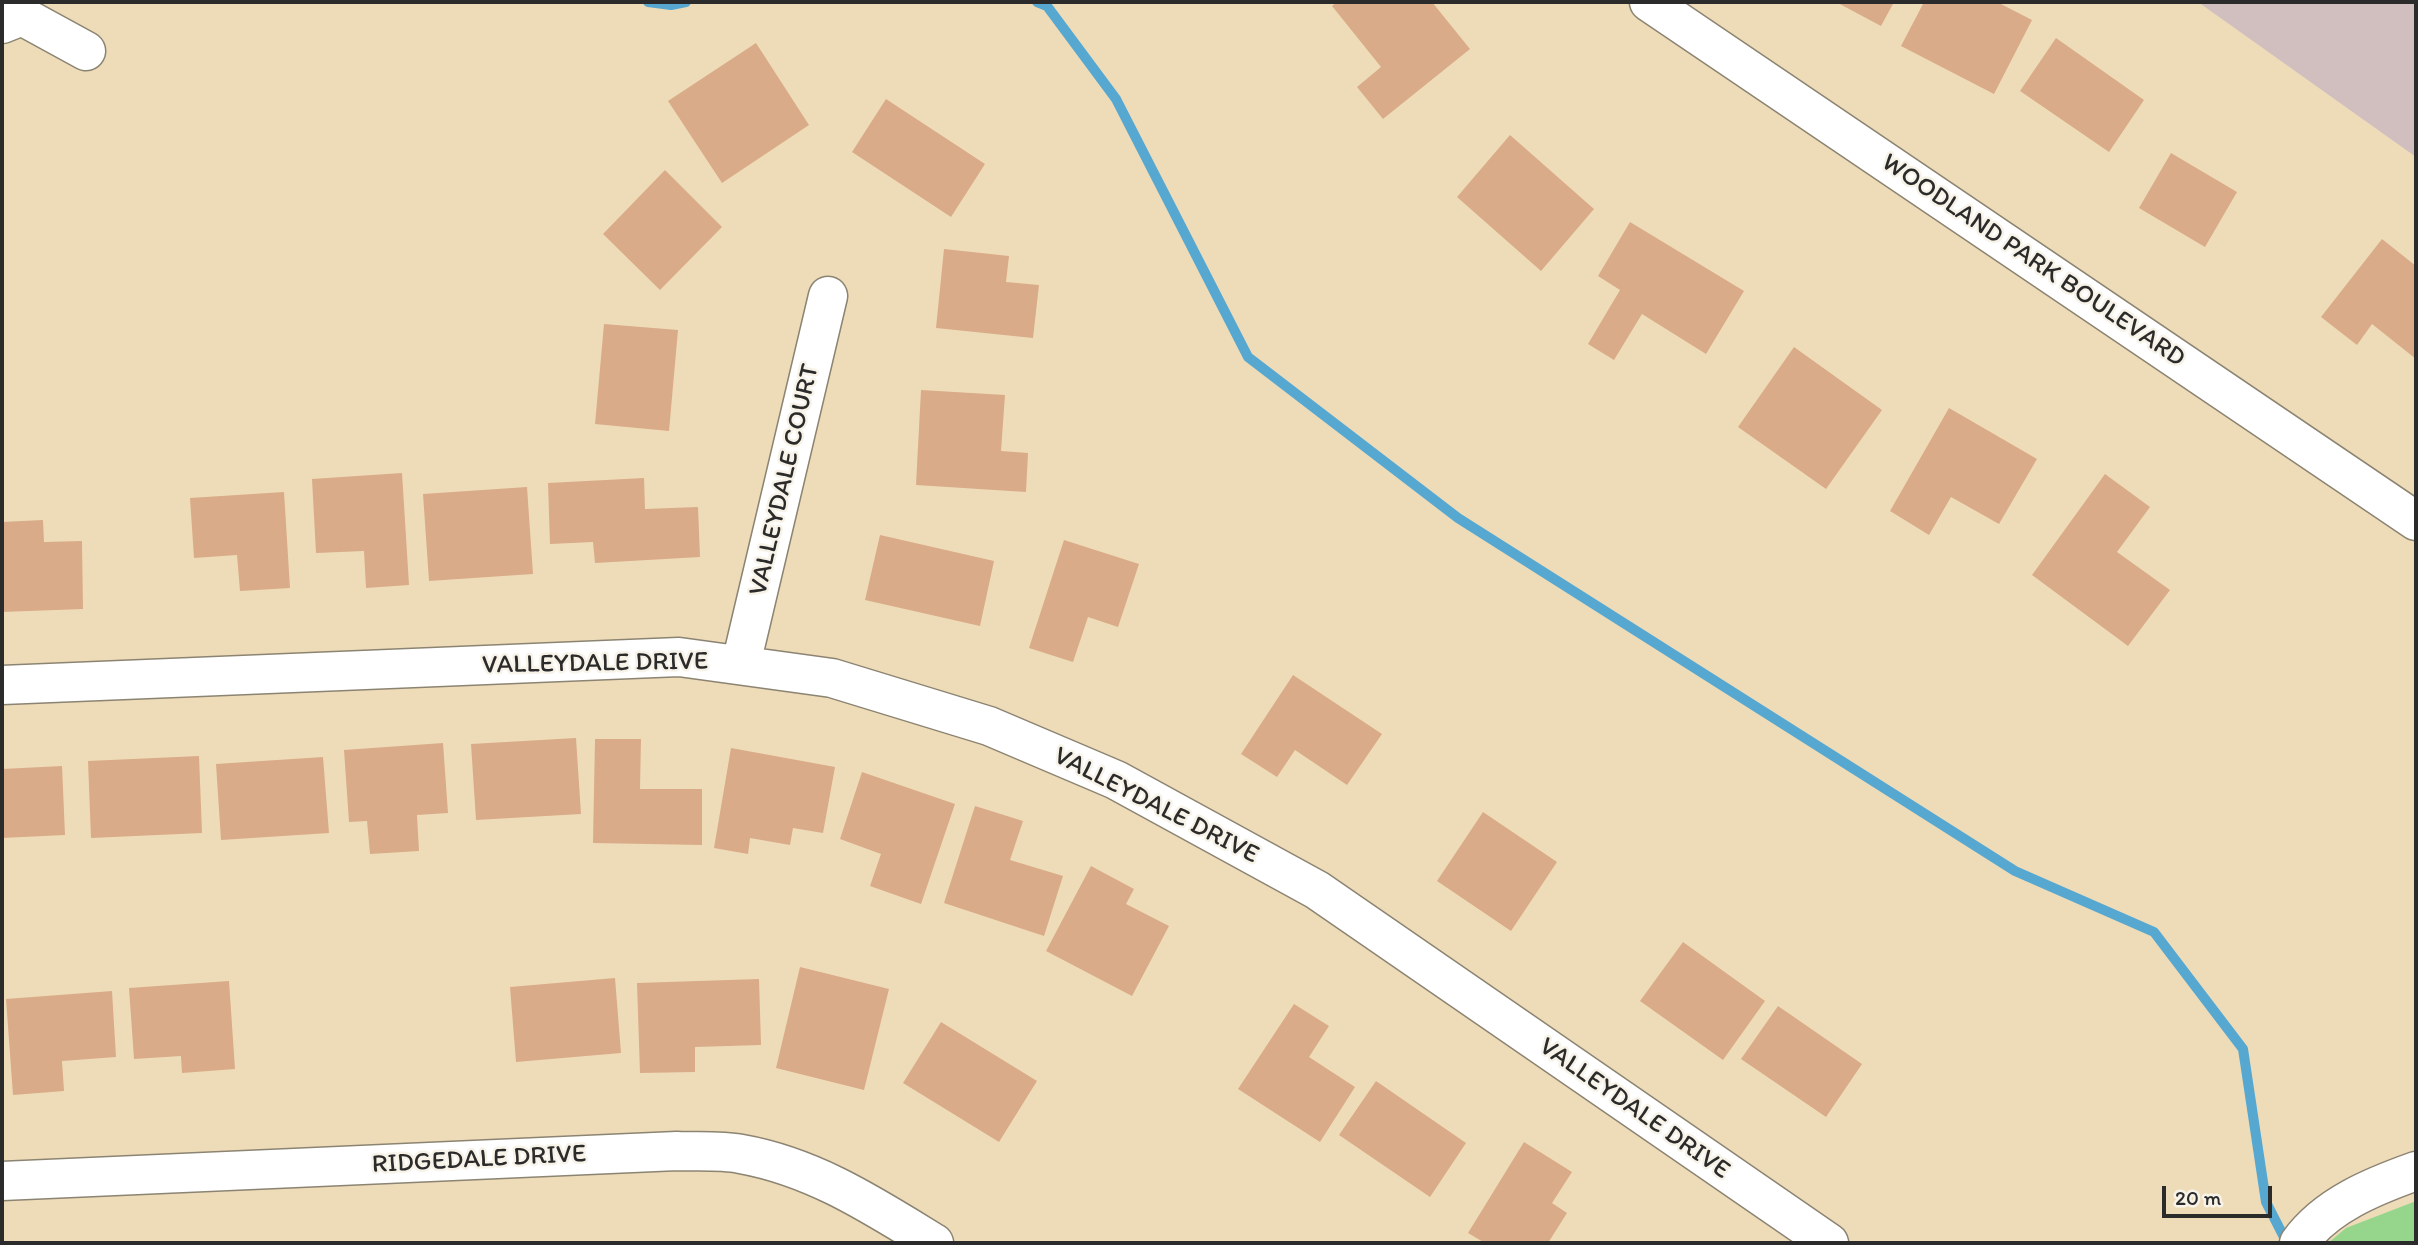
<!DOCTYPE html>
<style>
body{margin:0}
#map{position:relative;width:2418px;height:1245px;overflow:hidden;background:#eedcb9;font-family:Itim,sans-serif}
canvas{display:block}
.frame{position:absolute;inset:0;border:4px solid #2b2b2b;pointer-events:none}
.scale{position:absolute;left:2162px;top:1186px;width:110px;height:32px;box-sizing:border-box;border:4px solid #2b2b2b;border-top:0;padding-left:9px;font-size:21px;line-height:24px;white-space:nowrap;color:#2b2b2b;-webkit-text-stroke:5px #f7f3e8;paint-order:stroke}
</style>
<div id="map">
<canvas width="2418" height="1245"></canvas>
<div class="frame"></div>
<div class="scale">20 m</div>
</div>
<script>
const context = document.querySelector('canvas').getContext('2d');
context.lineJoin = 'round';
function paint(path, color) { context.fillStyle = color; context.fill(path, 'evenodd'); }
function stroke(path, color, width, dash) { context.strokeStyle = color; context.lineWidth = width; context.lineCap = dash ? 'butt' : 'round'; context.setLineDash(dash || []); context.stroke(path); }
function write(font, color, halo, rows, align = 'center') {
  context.font = font + ' Itim,sans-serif'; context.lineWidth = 5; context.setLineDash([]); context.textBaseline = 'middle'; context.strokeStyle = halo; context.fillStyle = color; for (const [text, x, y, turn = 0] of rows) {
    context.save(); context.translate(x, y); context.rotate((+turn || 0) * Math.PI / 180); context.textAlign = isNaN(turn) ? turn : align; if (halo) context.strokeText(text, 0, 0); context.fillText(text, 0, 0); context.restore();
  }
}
paint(new Path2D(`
 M2198 2H2416V157Z`), '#d1bfbf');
paint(new Path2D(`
 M2416 1201V1243H2328L2346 1228Z`), '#96d68c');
stroke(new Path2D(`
 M648 2 671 5 686 2
 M1037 2 1047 6 1116 99 1248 357 1458 518 2015 871 2154 932 2243 1049 2266 1202 2287 1243`), '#57a8d1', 10);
paint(new Path2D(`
 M1337 2H1432L1470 49 1383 119 1357 87 1381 67 1332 6Z
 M1836 2H1894L1881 26Z
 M1924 2H1997L2032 20 1994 94 1901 46Z
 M2056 38 2144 100 2109 152 2020 91Z
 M756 43 809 125 722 183 668 101Z
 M886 99 985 164 951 217 852 152Z
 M1510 135 1594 209 1541 271 1457 197Z
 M2171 153 2237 192 2205 247 2139 208Z
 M665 170 722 227 660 290 603 234Z
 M1630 222 1744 291 1706 354 1642 314 1614 360 1588 344 1620 290 1598 276Z
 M2382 239 2416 266V359L2372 324 2357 345 2321 317Z
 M944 249 1009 256 1006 282 1039 285 1033 338 936 328Z
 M604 324 678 330 669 431 595 424Z
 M1794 347 1882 410 1826 489 1738 427Z
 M921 390 1005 395 1001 451 1028 453 1026 492 916 485Z
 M1949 408 2037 459 1999 524 1951 497 1929 535 1890 511Z
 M402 473 409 585 366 588 364 551 316 553 312 479Z
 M2105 474 2150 507 2117 552 2170 590 2128 646 2032 575Z
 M644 478 645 509 698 507 700 557 595 563 593 542 550 544 548 483Z
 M527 487 533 574 429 581 423 494Z
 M284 492 290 588 240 591 237 555 194 558 190 498Z
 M43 520 44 542 82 541 83 609 2 612V522Z
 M880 535 994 561 980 626 865 600Z
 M1064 540 1139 564 1118 627 1088 617 1073 662 1029 648Z
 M1293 675 1382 734 1347 785 1295 750 1277 777 1241 754Z
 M576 738 581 814 476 820 471 744Z
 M595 739H641L640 789H702V845L593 843Z
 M443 743 448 813 417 815 419 851 370 854 367 821 349 822 344 750Z
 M731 748 835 767 823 833 793 828 790 845 750 838 748 854 714 848Z
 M199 756 202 833 91 838 88 761Z
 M323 757 329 833 221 840 216 764Z
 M62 766 65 835 2 838V769Z
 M862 772 955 804 921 904 870 886 881 854 840 839Z
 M975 806 1023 821 1010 860 1063 876 1044 936 944 903Z
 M1483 812 1557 862 1511 931 1437 881Z
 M1091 866 1134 889 1126 904 1169 926 1132 996 1046 951Z
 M1683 942 1765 1001 1723 1060 1640 1001Z
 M800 967 889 989 864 1090 776 1068Z
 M615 978 621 1053 516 1062 510 987Z
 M759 979 761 1045 695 1047V1072L640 1073 637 983Z
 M229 981 235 1069 182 1073 181 1056 134 1059 129 988Z
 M112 991 116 1057 62 1061 64 1091 13 1095 6 999Z
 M1294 1004 1329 1026 1309 1057 1355 1087 1320 1142 1238 1089Z
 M1778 1006 1862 1064 1826 1117 1741 1059Z
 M941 1022 1037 1081 999 1142 903 1083Z
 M1376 1081 1466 1143 1430 1197 1339 1135Z
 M1524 1142 1572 1172 1552 1203 1567 1213 1548 1243H1485L1468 1233Z`), '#daab88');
const minor = new Path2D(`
 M1649 2 2416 521
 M2 24 22 16 86 51
 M741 664 828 296
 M2 685 679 657 832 678 989 726 1116 780 1317 890 1829 1243
 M2 1181 677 1151C698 1152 720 1150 741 1154 814 1167 872 1205 934 1243
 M2299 1243C2326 1205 2374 1186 2416 1171`);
stroke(minor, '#8c8472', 41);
stroke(minor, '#fff', 38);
write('26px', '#2b2b2b', '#f7f3e8', [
 ["WOODLAND PARK BOULEVARD",2033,261,34],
 ["VALLEYDALE COURT",785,480,-77],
 ["VALLEYDALE DRIVE",595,664,-1],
 ["VALLEYDALE DRIVE",1156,806,27],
 ["VALLEYDALE DRIVE",1634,1109,35],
 ["RIDGEDALE DRIVE",479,1160,-3]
]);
</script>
